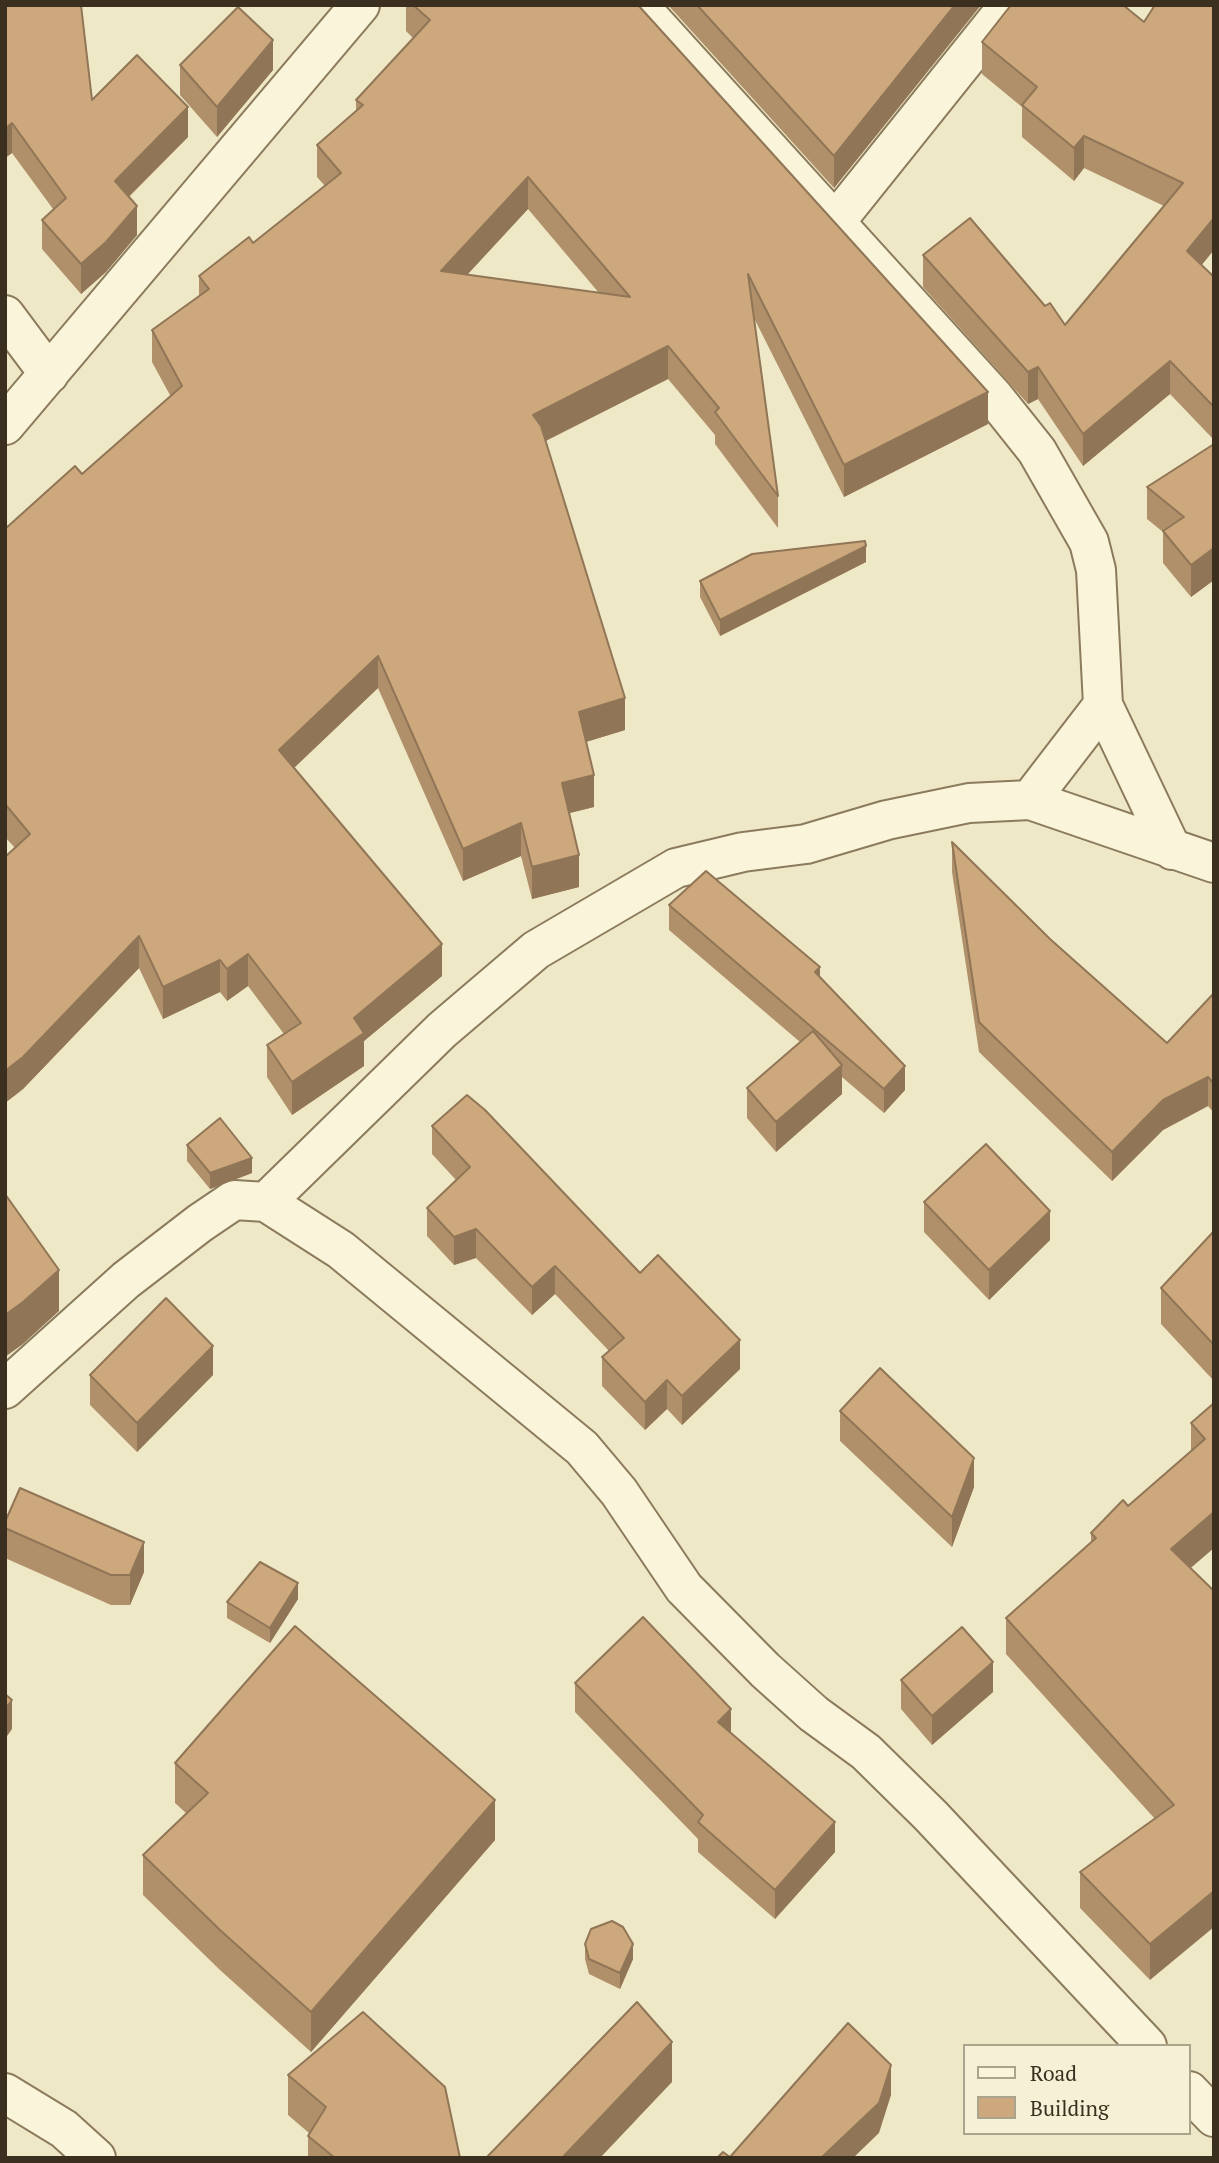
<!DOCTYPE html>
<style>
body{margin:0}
#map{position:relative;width:1219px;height:2163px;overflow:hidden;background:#efe8c6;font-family:"PT Serif",serif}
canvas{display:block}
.frame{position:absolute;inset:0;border:7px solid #3b301f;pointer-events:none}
.legend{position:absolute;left:963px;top:2044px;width:228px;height:91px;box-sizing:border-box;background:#f6f1d6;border:2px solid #aba48d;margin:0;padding:9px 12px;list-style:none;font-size:21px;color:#3b301f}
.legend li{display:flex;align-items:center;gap:14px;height:35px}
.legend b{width:35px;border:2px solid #aba48d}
</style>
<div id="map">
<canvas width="1219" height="2163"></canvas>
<div class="frame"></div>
<ul class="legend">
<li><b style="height:9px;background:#f9f4da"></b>Road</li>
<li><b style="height:19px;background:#cda87c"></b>Building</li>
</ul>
</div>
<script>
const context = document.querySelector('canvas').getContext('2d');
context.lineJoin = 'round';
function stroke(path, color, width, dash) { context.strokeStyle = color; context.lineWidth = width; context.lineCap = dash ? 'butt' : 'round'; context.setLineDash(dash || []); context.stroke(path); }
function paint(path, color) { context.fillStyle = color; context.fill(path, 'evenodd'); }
const minor = new Path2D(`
 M638 5 994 397 1037 451 1089 542 1096 570 1103 705 1172 850
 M836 221 1009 5
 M5 315 49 374
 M5 425 360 5
 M1030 800 1103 705
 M266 1202 442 1030 536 950 676 868 743 852 806 844 887 820 969 803 1030 800 1214 863
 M5 1389 126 1280 200 1223 234 1200 266 1202 341 1250 582 1448 619 1492 684 1588 765 1670 814 1714 866 1752 931 1816 1147 2046
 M1189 2091 1214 2117
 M5 2093 64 2129 96 2158`);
stroke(minor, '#8b7b5c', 42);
stroke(minor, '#f9f4da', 38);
paint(new Path2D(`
 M5 5 92 100 188 137 129 197 137 235 106 272 81 294 42 249V220L53 209 12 153 5 158Z
 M406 5H638L988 424 844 497 754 318 778 496V528L715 444V435L668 379 546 441 625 730 586 742 594 807 569 813 579 887 532 899 521 856 463 881 378 688 294 768 442 976 364 1041V1066L292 1115 267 1077V1045L284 1034 248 986 227 1001 220 992 163 1019 139 968 23 1089 5 1103V857L15 848 5 837V529L82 474 171 397 152 362V330L199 297V276L253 243 325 186 317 177V145L356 111V100L413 38 406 31ZM528 209 599 293 467 275Z
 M668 5H981L834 188Z
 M1155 5 1201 265 1214 277V440L1170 394 1083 466 1038 399 1028 404 923 287V255L1045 306 1065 325 1164 206 1084 168 1074 181 1022 137V107L982 74V42L1144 22Z
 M180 65 273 70 217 137 180 95Z
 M1214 444V580L1191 597 1163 563V532L1147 519V487Z
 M866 562 720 636 700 597V581Z
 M952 842 1050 939 1167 1043 1214 993V1113L1208 1106 1163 1130 1112 1181 979 1052 952 872Z
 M669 905 820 977 905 1090 884 1113 842 1077V1094L776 1152 747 1118V1088L800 1042 669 930Z
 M432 1126 640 1273 740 1369 682 1425 667 1409 645 1430 602 1386V1357L609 1351 555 1294 532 1315 476 1258 454 1265 427 1236V1208L456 1180 432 1154Z
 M187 1145 252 1173 210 1189 187 1161Z
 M924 1202 1050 1240 989 1300 924 1232Z
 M1214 1231V1381L1161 1324V1288Z
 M90 1375H213L137 1452 90 1405Z
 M1214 1403 1191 1568 1214 1591 1150 1980 1080 1908V1872L1155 1819 1006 1654V1618L1091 1543V1533L1128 1506 1191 1451V1423Z
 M840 1411 974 1487 952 1547 840 1441Z
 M5 1522 144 1572 130 1605H111L5 1558Z
 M298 1599 270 1643 227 1618V1602Z
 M901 1680 993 1692 932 1745 901 1709Z
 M575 1683 731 1733 835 1852 775 1919 698 1852V1839L575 1712Z
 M175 1763 495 1840 311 2052 220 1970 143 1895V1855L186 1813 175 1803Z
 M585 1944 633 1959 620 1989 589 1974 585 1959Z
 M288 2075 460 2158H308V2136L309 2133 288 2115Z`), '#b0906b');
paint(new Path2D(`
 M955 5H981L834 188V156Z
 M273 40V70L217 137V107Z
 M188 107V137L115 210V181Z
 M12 123V153L5 158V129Z
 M1084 136V168L1074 181V148Z
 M528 177V209L441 303V271Z
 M137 206V235L106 272 81 294V264Z
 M1214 218V250L1187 283V251Z
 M668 346V379L533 447V415Z
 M1170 361V394L1083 466V434Z
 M1038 367V399L1028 404V372Z
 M988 392V424L844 497V465Z
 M866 546V562L720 636V620Z
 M1214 548V580L1191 597V565Z
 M378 656V688L279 782V750Z
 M625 698V730L579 744V712Z
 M594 775V807L562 815V783Z
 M521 823V856L463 881V849Z
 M579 855V887L532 899V867Z
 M139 936V968L23 1089 5 1103V1071Z
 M442 944V976L364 1041V1066L292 1115V1082L354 1018Z
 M248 954V986L227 1001V969Z
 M220 960V992L163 1019V987Z
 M820 967V991L815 972Z
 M842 1065V1094L776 1152V1122Z
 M905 1066V1090L884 1113V1089Z
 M1208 1077V1106L1163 1130 1112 1181V1152L1163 1100Z
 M252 1158V1173L210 1189V1173Z
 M1050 1211V1240L989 1300V1270Z
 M476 1229V1258L454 1265V1237Z
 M555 1266V1294L532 1315V1287Z
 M59 1270V1311L23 1344 5 1357V1315Z
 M740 1340V1369L682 1425V1396Z
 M213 1346V1375L137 1452V1423Z
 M667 1380V1409L645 1430V1402Z
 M974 1458V1487L952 1547V1517Z
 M1214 1512V1548L1171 1585V1549Z
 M144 1542V1572L130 1605V1575Z
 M298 1583V1599L270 1643V1628Z
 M993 1662V1692L932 1745V1716Z
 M12 1700V1729L5 1739V1709Z
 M731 1709V1739L718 1722Z
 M495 1800V1840L311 2052V2012Z
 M835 1822V1852L775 1919V1890Z
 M1214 1891V1927L1150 1980V1944Z
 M633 1944V1959L620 1989V1973Z
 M672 2042V2082L600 2158H562Z
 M891 2065V2095L879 2133 853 2158H821Z`), '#907657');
const building = new Path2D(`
 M5 5H81L92 100 137 55 188 107 115 181 137 206 106 242 81 264 42 220 66 198 12 123 5 129Z
 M413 5H638L988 392 844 465 748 274 778 496 715 412 719 408 668 346 533 415 541 426 625 698 579 712 594 775 562 783 579 855 532 867 521 823 463 849 378 656 279 750 442 944 354 1018 364 1033 292 1082 267 1045 301 1023 248 954 227 969 220 960 163 987 139 936 23 1057 5 1071V857L30 834 5 804V529L75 466 82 474 182 386 152 330 209 289 199 276 249 237 253 243 341 173 317 145 363 105 356 100 430 20ZM528 177 630 297 441 271Z
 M697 5H955L834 156Z
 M1011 5H1123L1144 22 1155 5H1214V218L1187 251 1214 277V407L1170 361 1083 434 1038 367 1028 372 923 255 970 218 1045 306 1050 303 1065 325 1183 183 1084 136 1074 148 1022 105 1037 87 982 42Z
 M238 7 273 40 217 107 180 65Z
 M1214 444V548L1191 565 1163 531 1184 517 1147 487Z
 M865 541 866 546 720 620 700 581 752 554Z
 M952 842 1050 939 1167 1043 1214 993V1084L1208 1077 1163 1100 1112 1152 979 1022Z
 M706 871 820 967 815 972 905 1066 884 1089 669 905Z
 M813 1031 842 1065 776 1122 747 1088Z
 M467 1095 485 1110 640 1273 658 1255 740 1340 682 1396 667 1380 645 1402 602 1357 624 1338 555 1266 532 1287 476 1229 454 1237 427 1208 470 1167 432 1126Z
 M220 1118 252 1158 210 1173 187 1145Z
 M986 1144 1050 1211 989 1270 924 1202Z
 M5 1194 59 1270 23 1302 5 1315Z
 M1214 1231V1345L1161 1288Z
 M166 1298 213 1346 137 1423 90 1375Z
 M880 1368 974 1458 952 1517 840 1411Z
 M1214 1403V1512L1171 1549 1214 1591V1891L1150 1944 1080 1872 1174 1805 1006 1618 1096 1538 1091 1533 1123 1500 1128 1506 1205 1439 1191 1423Z
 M20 1488 144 1542 130 1575H111L5 1528V1522Z
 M260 1562 298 1583 270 1628 227 1602Z
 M643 1617 731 1709 718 1722 835 1822 775 1890 698 1822 703 1815 575 1683Z
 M295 1626 495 1800 311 2012 220 1930 143 1855 208 1793 175 1763Z
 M962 1627 993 1662 932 1716 901 1680Z
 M5 1694 12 1700 5 1709Z
 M612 1921 623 1927 633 1944 620 1973 589 1959 585 1944 591 1929Z
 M637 2002 672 2042 562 2158H486Z
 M363 2012 445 2087 460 2158H335L308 2136 326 2107 288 2075Z
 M848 2023 891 2065 879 2103 821 2158H717L723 2152 730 2157Z`);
paint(building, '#cda87c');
stroke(building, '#907657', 2);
</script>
